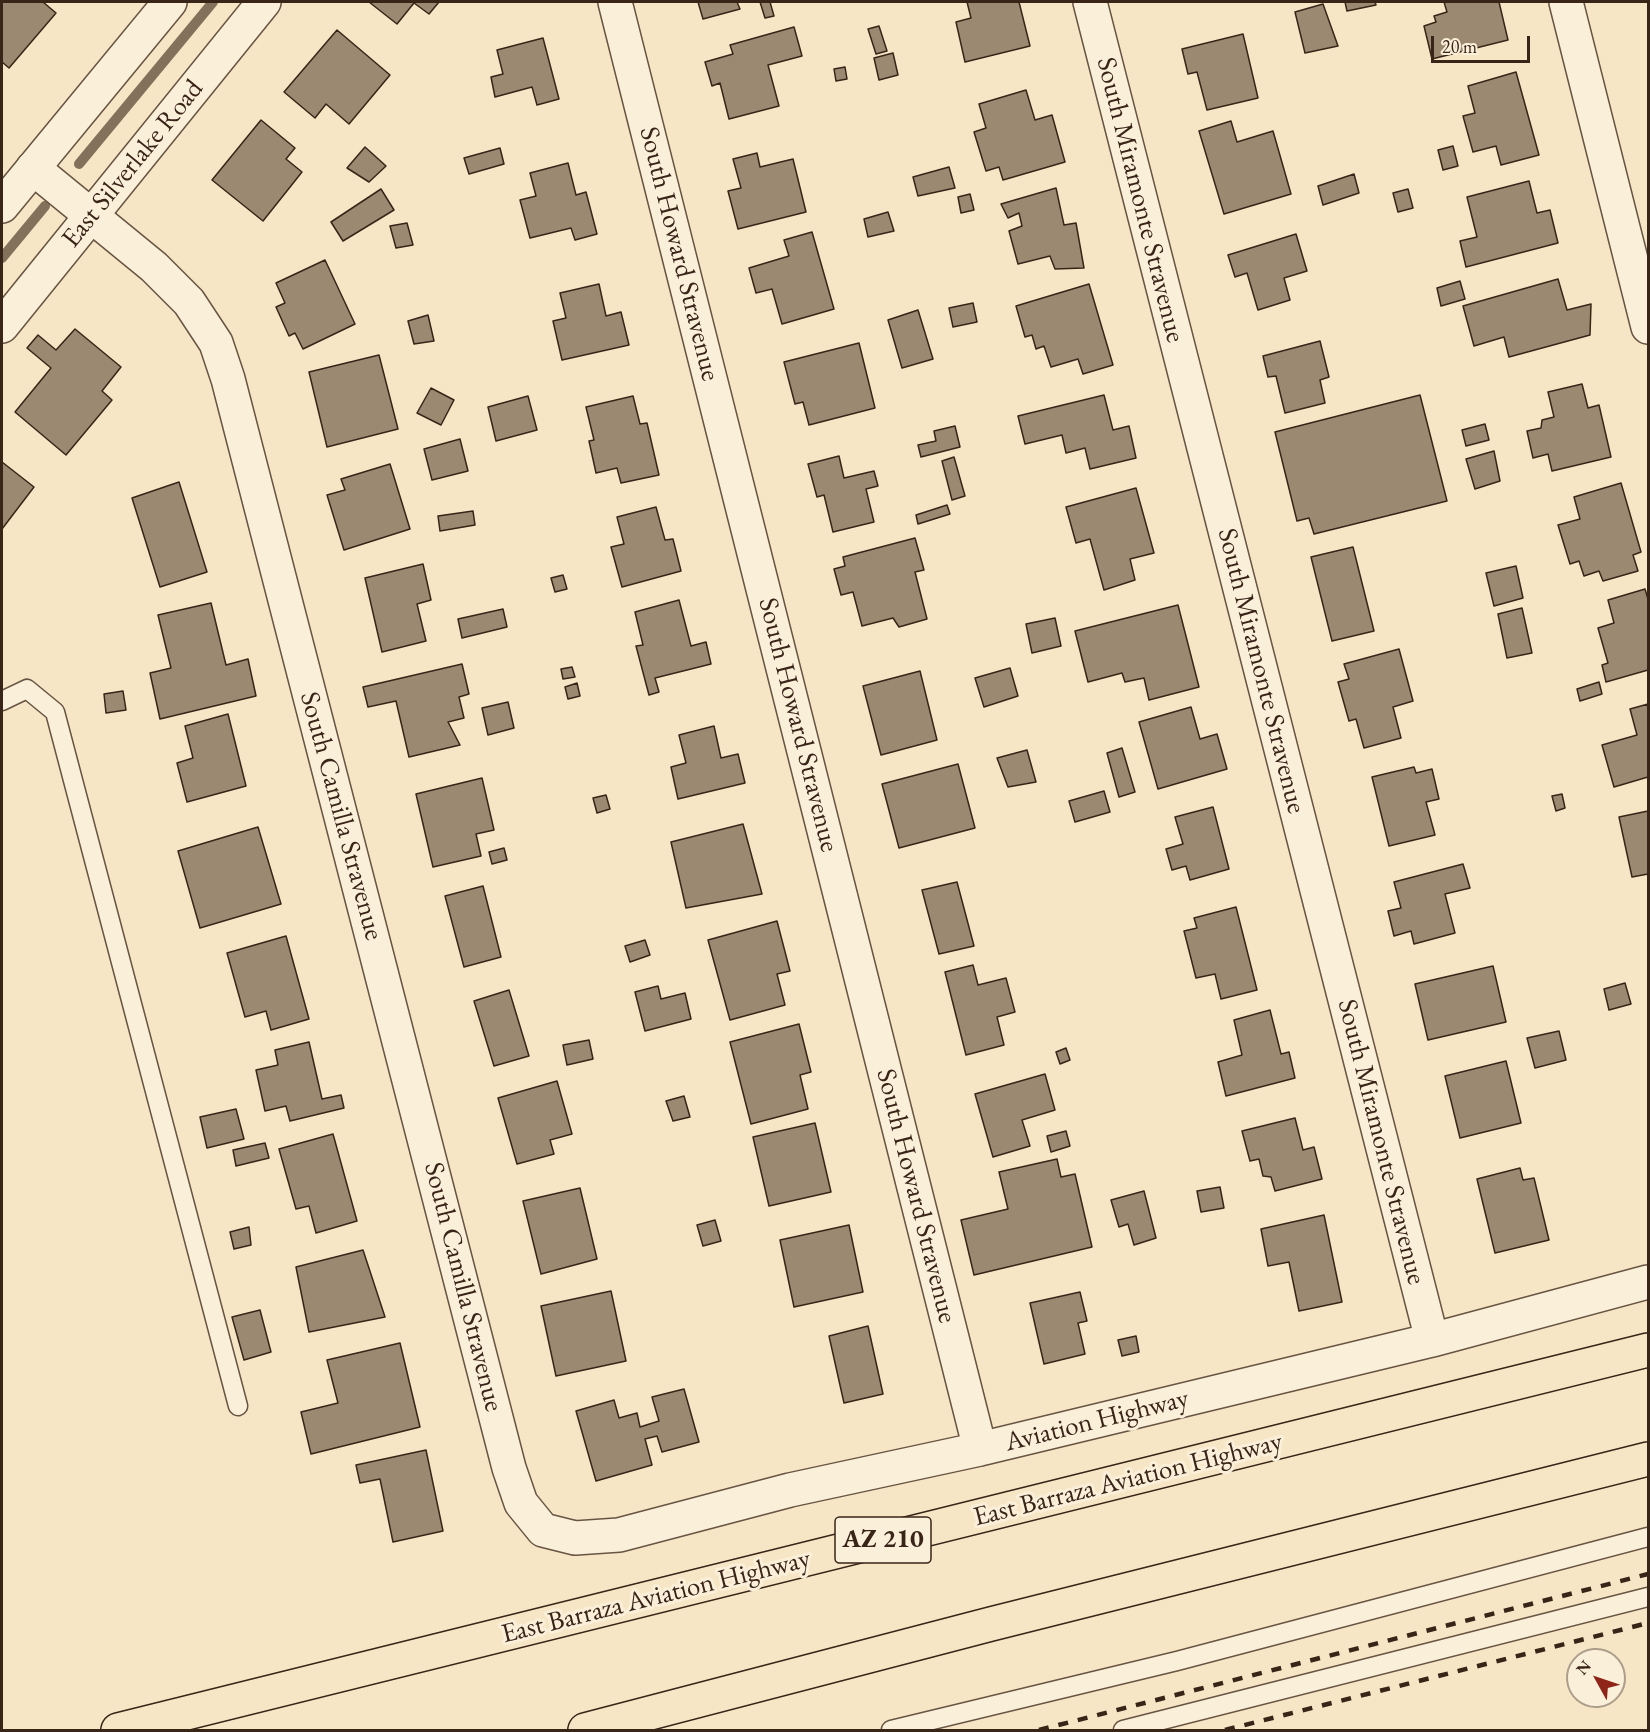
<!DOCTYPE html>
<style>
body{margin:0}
#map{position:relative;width:1650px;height:1732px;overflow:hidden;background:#f7e6c5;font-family:"EB Garamond",serif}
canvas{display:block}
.frame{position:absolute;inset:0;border:3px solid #392418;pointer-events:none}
.north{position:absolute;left:1566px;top:1648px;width:60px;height:60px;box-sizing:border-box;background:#faefd9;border:2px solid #ad9e8c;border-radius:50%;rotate:310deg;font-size:16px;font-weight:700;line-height:24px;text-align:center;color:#392418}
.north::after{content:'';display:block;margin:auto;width:21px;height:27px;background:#8f2418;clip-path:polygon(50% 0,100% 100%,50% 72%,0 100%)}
.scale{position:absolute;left:1431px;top:36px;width:99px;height:27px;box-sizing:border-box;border:3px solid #392418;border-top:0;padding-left:8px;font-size:18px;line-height:21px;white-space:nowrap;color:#392418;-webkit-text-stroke:4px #faefd9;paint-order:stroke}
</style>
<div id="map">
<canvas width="1650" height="1732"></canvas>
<div class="frame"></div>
<div class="north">N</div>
<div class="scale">20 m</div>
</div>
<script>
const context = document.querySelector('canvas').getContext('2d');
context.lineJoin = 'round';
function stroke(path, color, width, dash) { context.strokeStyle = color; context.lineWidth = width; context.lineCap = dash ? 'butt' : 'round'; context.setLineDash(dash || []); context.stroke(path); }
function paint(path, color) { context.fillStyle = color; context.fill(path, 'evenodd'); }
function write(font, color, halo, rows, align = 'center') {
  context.font = font + ' "EB Garamond",serif'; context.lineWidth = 6; context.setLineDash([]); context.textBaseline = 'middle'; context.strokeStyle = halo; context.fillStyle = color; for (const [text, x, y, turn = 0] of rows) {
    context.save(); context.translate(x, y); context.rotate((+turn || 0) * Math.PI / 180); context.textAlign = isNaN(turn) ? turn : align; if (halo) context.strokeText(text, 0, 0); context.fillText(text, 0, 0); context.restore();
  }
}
stroke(new Path2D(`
 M79 164 213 2
 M2 258 45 206`), '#84715c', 10);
const building = new Path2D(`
 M2 2H43L56 13 9 68 2 62Z
 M369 2H439L429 14 414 3 397 24Z
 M698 2H737L740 9 703 19Z
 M760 2H770L774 16 765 18Z
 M967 2H1019L1030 46 965 62 956 22 971 18Z
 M1345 2H1375L1376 5 1347 11Z
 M1444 2H1499L1508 40 1432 59 1424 26 1436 22 1434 16 1447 12Z
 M1323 4 1338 46 1305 53 1295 12Z
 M879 26 887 51 876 54 868 29Z
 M794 27 802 56 768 65 779 106 729 119 720 83 712 86 705 62 733 54 730 45Z
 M337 30 390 75 349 124 326 104 315 118 284 92Z
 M1243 34 1258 98 1207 110 1197 72 1188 74 1182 49Z
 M543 38 559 99 537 105 532 87 495 97 491 77 503 74 497 50Z
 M893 53 898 75 879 80 874 58Z
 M845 67 847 79 836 81 834 69Z
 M1516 72 1539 155 1501 165 1496 146 1473 152 1463 116 1475 113 1468 86Z
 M1026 90 1035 120 1052 115 1065 162 1003 180 999 167 986 171 974 132 986 128 979 104Z
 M261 120 295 148 286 159 302 172 263 221 212 180Z
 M1231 121 1237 142 1273 131 1291 194 1224 214 1199 131Z
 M1453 146 1458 166 1443 170 1438 150Z
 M365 147 386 166 369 182 347 168Z
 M500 148 504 164 469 174 464 158Z
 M757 153 760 167 793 159 806 212 738 229 728 191 741 188 733 159Z
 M568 163 576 195 586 192 597 234 575 240 571 228 530 238 520 200 536 196 530 173Z
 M949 167 955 188 918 196 913 177Z
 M1354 174 1359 193 1323 205 1318 186Z
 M1529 181 1537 213 1550 210 1558 243 1466 267 1460 241 1477 237 1467 197Z
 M1056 188 1064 225 1076 223 1084 268 1055 269 1050 256 1018 264 1009 231 1022 226 1019 213 1008 218 1001 204Z
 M381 189 394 210 343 241 331 222Z
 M1408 189 1413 208 1398 212 1393 193Z
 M970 194 974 210 961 213 958 197Z
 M888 212 894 231 868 237 864 219Z
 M407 223 413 245 396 248 390 226Z
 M812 232 834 309 782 324 772 289 756 293 749 268 789 256 784 240Z
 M1296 234 1307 271 1284 278 1290 300 1258 310 1247 273 1235 277 1228 255Z
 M325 260 355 324 303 349 295 333 289 336 276 307 285 303 276 283Z
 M1558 279 1567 310 1591 304 1590 335 1509 357 1504 337 1474 346 1463 306Z
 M1460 281 1465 299 1441 306 1437 288Z
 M599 284 606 316 621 312 629 345 562 360 553 321 566 318 560 293Z
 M1089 284 1113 365 1083 374 1078 359 1051 367 1044 346 1036 349 1032 335 1025 337 1016 306Z
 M973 303 977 322 953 327 949 308Z
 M918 310 933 359 902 368 888 320Z
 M428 315 434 341 414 344 408 321Z
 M75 329 121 367 102 391 112 400 66 455 15 412 51 368 27 348 38 335 56 350Z
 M1320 341 1329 377 1320 380 1325 403 1285 413 1276 376 1268 377 1263 356Z
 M859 343 875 408 809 425 803 402 795 404 784 362Z
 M379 355 398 429 327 447 309 372Z
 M1582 384 1588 408 1599 405 1611 457 1552 471 1548 454 1533 458 1527 431 1541 428 1542 420 1554 417 1548 392Z
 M431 388 454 400 441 425 417 413Z
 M1104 395 1113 430 1129 426 1136 458 1090 469 1085 448 1066 453 1062 435 1025 444 1018 416Z
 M1420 395 1447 501 1314 534 1309 518 1297 521 1275 432Z
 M528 396 537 430 496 441 488 407Z
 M633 396 640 424 647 423 659 475 621 483 617 468 596 473 589 441 594 440 586 407Z
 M1485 424 1489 440 1466 446 1462 430Z
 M955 426 960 447 921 457 918 445 936 441 934 431Z
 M460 439 468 471 432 480 424 449Z
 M1494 451 1500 481 1475 489 1466 459Z
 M839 456 844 478 874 471 878 486 866 489 874 522 833 532 824 495 817 497 808 464Z
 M954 457 965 496 952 500 942 461Z
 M2 462 34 487 2 529Z
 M390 464 410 529 344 550 327 495 345 490 341 479Z
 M179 482 207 572 160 587 132 498Z
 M1621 483 1641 552 1633 555 1638 571 1603 581 1599 571 1584 576 1579 561 1570 564 1558 525 1580 519 1574 497Z
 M1136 488 1154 553 1130 559 1135 580 1104 590 1090 539 1076 543 1066 507Z
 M947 505 950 514 918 524 916 515Z
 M656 507 665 540 673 539 681 571 622 587 611 547 624 544 617 517Z
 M473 511 475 525 440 531 438 516Z
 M915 538 924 570 915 572 927 619 899 627 893 618 862 626 853 592 841 595 834 569 845 566 843 557Z
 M1353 547 1374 631 1332 641 1311 557Z
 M423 564 431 600 417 604 426 641 382 652 365 578Z
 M1516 566 1523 598 1494 606 1486 573Z
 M563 575 567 589 555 592 551 578Z
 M1645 589 1648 599V670L1606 682 1602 665 1608 663 1598 628 1614 623 1608 600Z
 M679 600 691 646 706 642 711 664 655 678 659 692 649 695 636 646 643 645 635 612Z
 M211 603 226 665 248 659 256 696 160 719 150 673 171 668 158 615Z
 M1178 605 1199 687 1149 700 1144 678 1125 682 1122 673 1088 682 1075 631Z
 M1522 608 1532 653 1507 658 1498 614Z
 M503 609 507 627 462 638 458 619Z
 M1055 618 1061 646 1032 653 1026 624Z
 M1399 649 1413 701 1393 707 1401 738 1364 748 1356 719 1349 721 1338 682 1349 679 1344 664Z
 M462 664 469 694 459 697 464 718 448 722 460 745 409 757 396 701 368 707 363 687Z
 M572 667 575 677 563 679 561 669Z
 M1010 668 1018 696 984 707 975 678Z
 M920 671 937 740 881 755 863 686Z
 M1599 682 1602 694 1580 701 1577 689Z
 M577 683 580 696 568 699 565 687Z
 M123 691 126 710 106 713 104 694Z
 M508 702 514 728 488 735 482 708Z
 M1648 704V777L1614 787 1602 745 1637 735 1630 709Z
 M1191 707 1200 739 1217 734 1227 769 1158 789 1139 722Z
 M228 714 246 786 187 802 177 763 193 758 185 726Z
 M714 726 721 758 738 754 745 783 678 799 671 767 686 763 679 735Z
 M1122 748 1135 792 1119 797 1107 753Z
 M1027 750 1036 782 1008 787 997 758Z
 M958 764 975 828 899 848 882 784Z
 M1414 767 1416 773 1432 769 1439 799 1426 802 1435 835 1389 846 1372 777Z
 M482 778 494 830 476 834 481 856 433 867 416 794Z
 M1104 791 1110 812 1075 822 1069 801Z
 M1562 794 1565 808 1556 811 1552 796Z
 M606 795 610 809 597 813 593 798Z
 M1213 807 1229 869 1190 880 1186 866 1172 870 1166 849 1183 844 1175 817Z
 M1648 811V874L1632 877 1619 817Z
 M743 824 762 894 686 908 671 842Z
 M258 827 281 904 200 928 178 851Z
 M504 848 507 860 492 864 489 852Z
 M1463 864 1470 888 1445 894 1455 933 1414 944 1411 931 1394 936 1388 911 1401 908 1394 882Z
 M957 882 974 946 939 954 922 890Z
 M483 886 501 957 464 967 445 896Z
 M1236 907 1257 990 1221 999 1215 974 1196 978 1184 931 1197 928 1194 918Z
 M777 921 790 971 777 974 785 1005 730 1020 708 940Z
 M286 936 309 1019 271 1030 266 1011 245 1017 227 953Z
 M645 940 650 955 630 962 625 946Z
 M973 965 978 985 1006 978 1015 1012 997 1017 1004 1045 966 1055 945 972Z
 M1493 966 1506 1022 1428 1040 1415 984Z
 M1625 983 1631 1004 1609 1010 1604 989Z
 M658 986 661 999 685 993 691 1019 645 1031 635 992Z
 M509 990 529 1056 494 1066 474 1001Z
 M1270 1010 1281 1054 1289 1052 1295 1078 1226 1096 1218 1062 1242 1055 1234 1020Z
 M799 1024 811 1072 800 1075 808 1109 751 1124 730 1042Z
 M1559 1031 1566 1060 1535 1068 1527 1038Z
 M589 1040 593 1059 567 1065 563 1045Z
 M309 1042 322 1099 341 1095 344 1108 290 1121 286 1106 265 1111 256 1070 278 1065 275 1050Z
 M1066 1048 1070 1060 1060 1064 1056 1052Z
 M1506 1061 1521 1123 1460 1138 1445 1076Z
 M1045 1074 1055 1110 1022 1120 1030 1146 993 1157 975 1094Z
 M557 1081 572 1134 550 1140 554 1154 517 1164 498 1098Z
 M684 1096 690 1117 673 1121 666 1101Z
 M236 1109 244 1139 207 1148 200 1117Z
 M1295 1118 1303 1150 1314 1147 1322 1179 1275 1191 1271 1177 1263 1176 1259 1159 1250 1161 1242 1131Z
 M815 1123 831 1192 769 1206 753 1137Z
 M1066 1131 1070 1146 1051 1152 1047 1136Z
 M333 1134 357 1221 316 1233 309 1206 296 1209 279 1149Z
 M265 1143 269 1158 236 1166 233 1150Z
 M1057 1159 1061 1177 1075 1174 1092 1247 974 1275 961 1220 1008 1209 999 1172Z
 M1520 1168 1523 1180 1534 1178 1549 1240 1495 1253 1477 1179Z
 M1220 1187 1224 1208 1201 1212 1197 1191Z
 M580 1188 597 1259 541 1274 523 1201Z
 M1144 1191 1156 1238 1134 1245 1128 1224 1119 1227 1111 1200Z
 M1324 1215 1342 1302 1299 1311 1289 1262 1268 1266 1261 1229Z
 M715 1220 721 1241 703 1246 697 1225Z
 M849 1225 863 1292 794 1307 780 1240Z
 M249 1227 251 1245 234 1249 230 1232Z
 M363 1250 385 1317 309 1332 296 1267Z
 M611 1291 626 1361 556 1376 541 1306Z
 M1080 1292 1087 1321 1078 1323 1085 1354 1044 1364 1030 1303Z
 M260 1310 271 1352 244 1360 232 1317Z
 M868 1326 883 1394 844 1403 829 1336Z
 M1136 1336 1139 1352 1122 1356 1118 1340Z
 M400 1343 420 1427 311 1454 301 1412 338 1403 327 1360Z
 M684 1389 699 1442 662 1452 657 1436 645 1439 652 1465 596 1481 576 1411 614 1400 619 1418 637 1413 640 1427 659 1421 652 1397Z
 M426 1450 443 1531 393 1542 380 1479 360 1483 356 1465Z`);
paint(building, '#9c8972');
stroke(building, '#392418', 1.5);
const service = new Path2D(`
 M2 701 27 689 55 712 238 1406
 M891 1730 1177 1661 1648 1537
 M1123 1730 1648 1597`);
const minor = new Path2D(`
 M615 2 980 1449
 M1090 2 1432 1340
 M1566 2 1648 327
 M33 168 154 267 189 302 216 343 228 379 509 1468 521 1503 543 1530 575 1538 619 1535 790 1490 980 1449 1432 1340 1648 1282`);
const tertiary = new Path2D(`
 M2 206 170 2
 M2 326 264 2`);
const primary = new Path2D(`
 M118 1730 1648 1350
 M585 1730 991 1624 1648 1459`);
stroke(service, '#685443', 21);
stroke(minor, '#685443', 36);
stroke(tertiary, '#685443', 36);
stroke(primary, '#392418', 36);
stroke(service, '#faefd9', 18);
stroke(minor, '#faefd9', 33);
stroke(tertiary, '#faefd9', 33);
stroke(primary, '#f7e6c5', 33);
stroke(new Path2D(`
 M1039 1730 1648 1574
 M1225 1730 1648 1623`), '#392418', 4.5, [10, 10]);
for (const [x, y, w] of [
 [883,1540,96]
]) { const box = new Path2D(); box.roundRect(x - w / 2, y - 23, w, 46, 4.5); context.fillStyle = '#faefd9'; context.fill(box); stroke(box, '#392418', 1.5); }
write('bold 26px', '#392418', null, [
 ["AZ 210",883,1540]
]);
write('27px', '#392418', '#faefd9', [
 ["East Silverlake Road",133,164,-51],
 ["South Miramonte Stravenue",1140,200,76],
 ["South Howard Stravenue",679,254,76],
 ["South Miramonte Stravenue",1261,671,76],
 ["South Howard Stravenue",798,725,76],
 ["South Camilla Stravenue",341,816,75],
 ["South Miramonte Stravenue",1381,1142,76],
 ["South Howard Stravenue",916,1196,76],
 ["South Camilla Stravenue",463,1287,76],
 ["Aviation Highway",1097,1421,-14],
 ["East Barraza Aviation Highway",1128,1480,-14],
 ["East Barraza Aviation Highway",656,1597,-14]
]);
</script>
